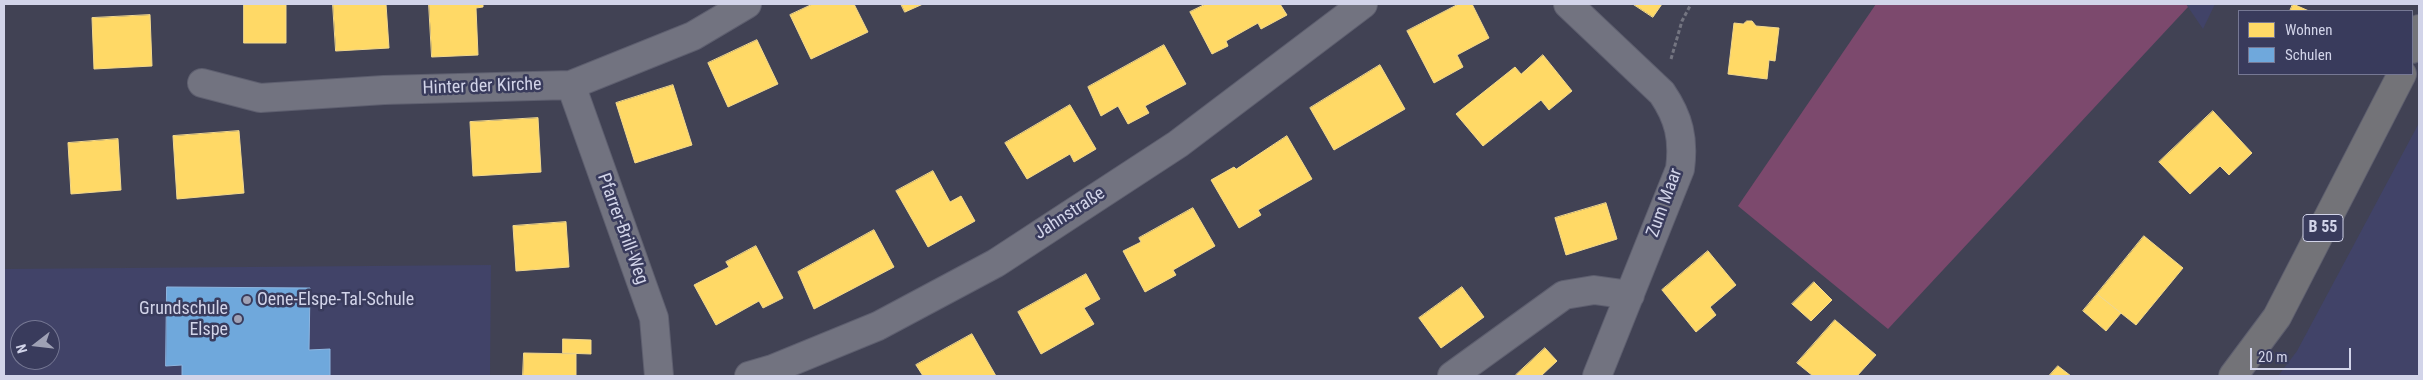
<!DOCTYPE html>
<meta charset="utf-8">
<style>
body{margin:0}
#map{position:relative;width:2423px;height:380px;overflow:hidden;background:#414254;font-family:"Roboto Condensed",sans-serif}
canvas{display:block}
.frame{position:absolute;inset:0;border:5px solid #d2d4e9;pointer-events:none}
.legend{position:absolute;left:2238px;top:10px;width:175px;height:65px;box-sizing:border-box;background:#393b5c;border:1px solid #767894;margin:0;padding:6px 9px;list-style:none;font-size:15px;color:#d2d4e9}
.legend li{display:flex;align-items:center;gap:10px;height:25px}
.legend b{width:25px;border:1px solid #767894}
.north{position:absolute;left:10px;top:320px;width:50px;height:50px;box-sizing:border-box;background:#393b5c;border:1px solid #767894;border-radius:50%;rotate:254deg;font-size:14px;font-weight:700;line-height:20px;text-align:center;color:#d2d4e9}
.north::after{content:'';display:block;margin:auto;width:18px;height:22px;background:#9fa1b5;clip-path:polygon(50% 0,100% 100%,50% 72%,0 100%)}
.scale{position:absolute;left:2250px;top:348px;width:101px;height:22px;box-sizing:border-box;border:2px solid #d2d4e9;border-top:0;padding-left:6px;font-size:15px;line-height:18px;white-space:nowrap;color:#d2d4e9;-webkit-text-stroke:4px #393b5c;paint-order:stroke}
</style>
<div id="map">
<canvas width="2423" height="380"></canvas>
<div class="frame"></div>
<ul class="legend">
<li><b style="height:14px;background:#ffd966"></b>Wohnen</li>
<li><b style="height:14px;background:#6fa8dc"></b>Schulen</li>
</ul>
<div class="north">N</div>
<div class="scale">20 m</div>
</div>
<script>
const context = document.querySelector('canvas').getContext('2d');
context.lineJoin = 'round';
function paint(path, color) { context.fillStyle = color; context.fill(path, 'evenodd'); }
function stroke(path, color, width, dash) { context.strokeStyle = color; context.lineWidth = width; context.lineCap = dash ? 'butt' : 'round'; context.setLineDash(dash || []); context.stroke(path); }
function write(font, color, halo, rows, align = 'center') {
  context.font = font + ' "Roboto Condensed",sans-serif'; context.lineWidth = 5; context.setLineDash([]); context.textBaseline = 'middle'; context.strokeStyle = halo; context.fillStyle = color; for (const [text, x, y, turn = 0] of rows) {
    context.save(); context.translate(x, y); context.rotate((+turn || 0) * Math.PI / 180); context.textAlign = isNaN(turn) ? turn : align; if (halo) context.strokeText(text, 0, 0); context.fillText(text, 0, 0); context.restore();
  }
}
paint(new Path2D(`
 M2186 4H2215L2203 29 2188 7Z
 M2419 123V376H2278L2297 351Z
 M491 265 490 376H4V269ZM20 330H50V360H20Z`), '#414368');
paint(new Path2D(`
 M1876 4H2186L2188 7 1888 329 1738 206Z`), '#7c496d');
const homes = new Path2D(`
 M244 4H286V43H244Z
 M333 4H386L389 48 336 51Z
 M429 4H483V7L476 8 478 55 432 57Z
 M813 4H854L868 32 811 59 790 15Z
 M901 4H923L905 12Z
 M1206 4H1280L1287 15 1261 29 1258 23 1226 41 1228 46 1212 54 1190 12Z
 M1459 4H1472L1489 38 1457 55 1463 67 1434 83 1407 31Z
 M1633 4H1662L1653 17Z
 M2293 4 2309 11H2290Z
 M150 15 152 66 94 69 92 18Z
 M1747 21H1752L1756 26 1779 28 1775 61 1769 60 1767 79 1728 74 1734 23 1743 24Z
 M757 40 778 84 728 107 708 63Z
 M1164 45 1186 84 1145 106 1149 113 1128 124 1118 106 1101 116 1088 87Z
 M1543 55 1572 91 1549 110 1541 100 1483 146 1456 114 1515 67 1521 74Z
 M1380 65 1405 109 1334 150 1310 108Z
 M673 85 692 145 635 163 616 103Z
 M1070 105 1096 149 1074 162 1070 154 1027 179 1005 143Z
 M2213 111 2252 153 2229 175 2220 166 2190 194 2159 162Z
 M538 118 541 172 473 176 470 122Z
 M239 131 244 193 177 199 173 136Z
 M1287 136 1312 179 1258 210 1261 215 1239 228 1211 180 1234 167 1236 169Z
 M118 139 121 190 71 194 68 143Z
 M933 171 950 202 961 196 975 221 928 247 896 191Z
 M1606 203 1617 239 1566 255 1555 218Z
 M1193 208 1215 246 1173 270 1176 275 1145 292 1123 251 1141 242 1139 238Z
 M566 222 569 267 516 271 513 226Z
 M874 230 894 267 814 309 798 272Z
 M2144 236 2183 268 2136 325 2097 294Z
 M756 246 783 298 763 308 759 301 716 325 694 285 729 267 726 262Z
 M1708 251 1736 285 1710 307 1716 315 1696 332 1662 290Z
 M1086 274 1100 299 1084 308 1094 324 1041 354 1018 312Z
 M1814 282 1832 300 1811 321 1792 304Z
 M1462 287 1484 317 1441 348 1419 318Z
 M2097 294 2121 313 2106 331 2083 311Z
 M1835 320 1876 355 1857 376H1813L1797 363Z
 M972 334 996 376H923L916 365Z
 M563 339 591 340V354L563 353Z
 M1545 348 1557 361 1541 376H1517L1516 375Z
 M524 353 576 354V376H523Z
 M2058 366 2071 376H2049Z`);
paint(homes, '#ffd966');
stroke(homes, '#f2d88d', 1);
const schools = new Path2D(`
 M167 287 310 288 309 350 330 349V376H182V365L166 366Z`);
paint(schools, '#6fa8dc');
stroke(schools, '#8db5e0', 1);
const minor = new Path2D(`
 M1568 4 1662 93C1679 118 1684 139 1680 169L1597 376
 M202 83 260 98 384 90 571 85 693 36 747 4
 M571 85 654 318 659 376
 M749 376 773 369 878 326 996 263 1178 144 1363 4
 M1452 376 1564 295 1594 290 1630 295`);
const primary = new Path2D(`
 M2412 49 2419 29
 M2233 376 2277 317 2402 74`);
stroke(minor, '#5e5f6f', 30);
stroke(primary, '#5e5f6f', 30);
stroke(new Path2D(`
 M1671 59 1682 21 1691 4`), '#747581', 3, [4, 2.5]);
stroke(minor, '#727380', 28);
stroke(primary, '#737378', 28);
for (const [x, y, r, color] of [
 [247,300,5,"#9fa1b5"],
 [238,319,5,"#9fa1b5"]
]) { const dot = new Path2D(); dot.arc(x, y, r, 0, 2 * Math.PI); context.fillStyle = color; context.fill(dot); stroke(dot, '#393b5c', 2); }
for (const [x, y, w] of [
 [2323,228,40]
]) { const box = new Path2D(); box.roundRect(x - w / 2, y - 13.5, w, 27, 4); context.fillStyle = '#393b5c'; context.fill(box); stroke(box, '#d2d4e9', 1); }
write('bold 16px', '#d2d4e9', null, [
 ["B 55",2323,228]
]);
write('18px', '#d2d4e9', '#393b5c', [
 ["Hinter der Kirche",482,87,-2],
 ["Zum Maar",1665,203,-70],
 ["Jahnstraße",1070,214,-33],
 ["Pfarrer-Brill-Weg",622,229,70]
]);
write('18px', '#d2d4e9', '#393b5c', [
 ["Oene-Elspe-Tal-Schule",257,300],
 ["Grundschule",228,309,"right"],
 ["Elspe",228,330,"right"]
], 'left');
</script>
